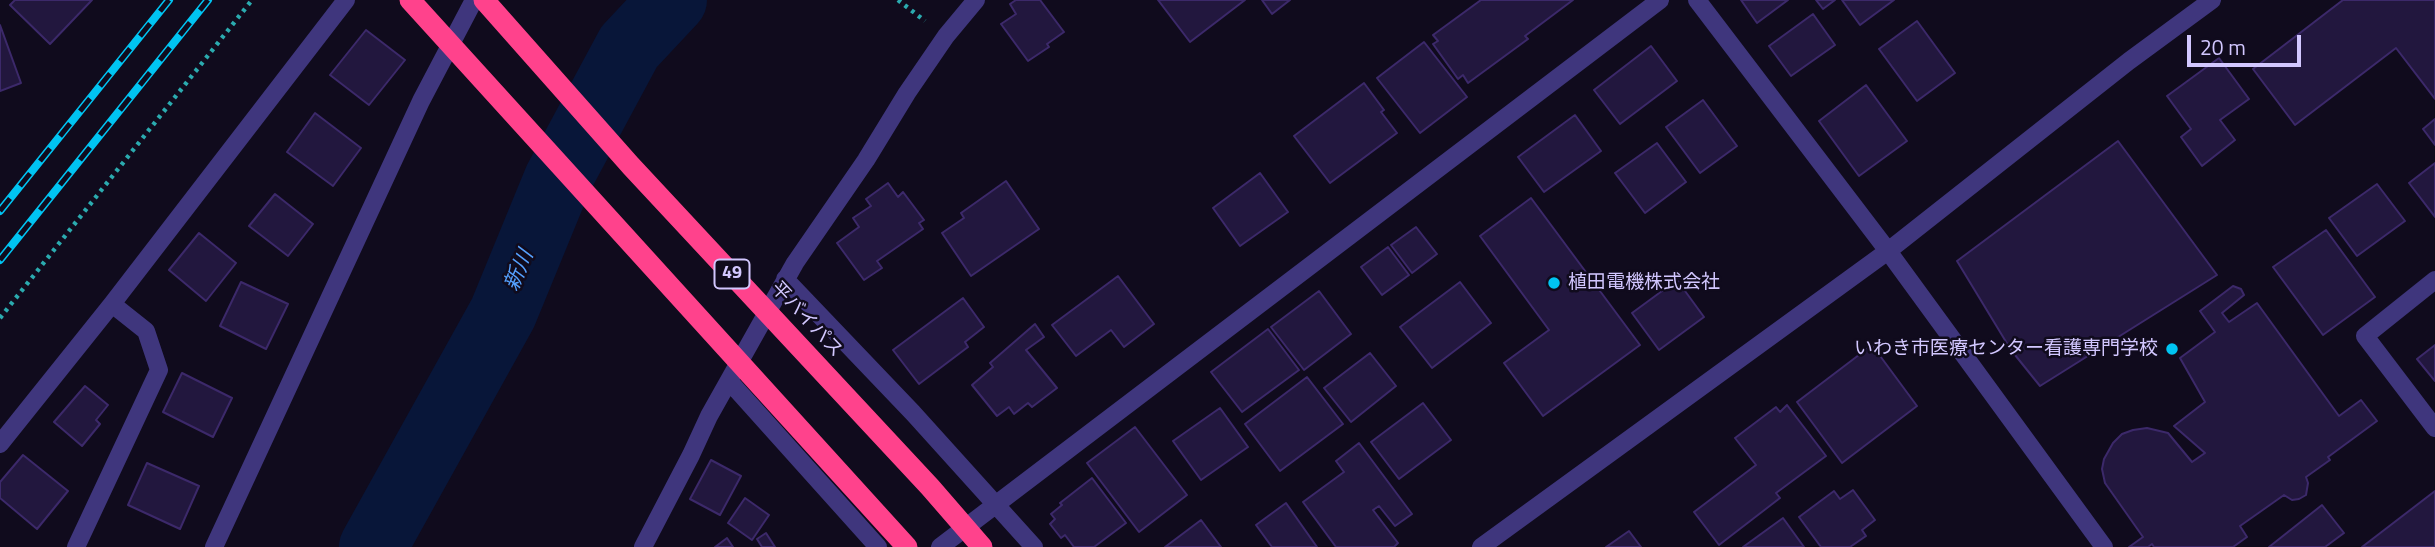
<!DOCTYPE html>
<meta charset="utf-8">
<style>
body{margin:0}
#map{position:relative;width:2435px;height:547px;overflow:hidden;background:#100b1d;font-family:"Titillium Web",sans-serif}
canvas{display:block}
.scale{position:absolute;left:2187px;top:35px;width:114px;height:32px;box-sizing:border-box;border:4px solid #d2c7ff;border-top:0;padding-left:9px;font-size:21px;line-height:24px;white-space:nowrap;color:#d2c7ff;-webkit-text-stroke:5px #100b1d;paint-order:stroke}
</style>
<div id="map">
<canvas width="2435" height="547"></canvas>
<div class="scale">20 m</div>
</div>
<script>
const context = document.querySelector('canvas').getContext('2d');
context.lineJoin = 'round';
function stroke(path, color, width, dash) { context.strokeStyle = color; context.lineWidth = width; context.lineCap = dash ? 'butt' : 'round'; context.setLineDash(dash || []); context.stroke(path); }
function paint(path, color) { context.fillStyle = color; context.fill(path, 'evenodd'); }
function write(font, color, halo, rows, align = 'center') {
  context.font = font + ' "Titillium Web","Noto Sans JP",sans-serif'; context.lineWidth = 5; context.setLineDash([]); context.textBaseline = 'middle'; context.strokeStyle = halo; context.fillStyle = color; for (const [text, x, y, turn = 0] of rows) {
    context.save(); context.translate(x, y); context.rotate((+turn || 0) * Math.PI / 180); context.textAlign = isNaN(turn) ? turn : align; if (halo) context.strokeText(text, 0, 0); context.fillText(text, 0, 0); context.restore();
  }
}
stroke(new Path2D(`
 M373 547 503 313 558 179 629 47 673 0`), '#081639', 68);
const building = new Path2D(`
 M15 0H92L50 44 10 5Z
 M1016 0H1040L1064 32 1047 44 1049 47 1028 61 1001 24 1016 14 1010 4Z
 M1158 0H1245L1190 42Z
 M1262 0H1290L1272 14Z
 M1481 0H1573L1525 36 1528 39 1468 83 1463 75 1458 79 1433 44 1438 41 1433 35Z
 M1741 0H1788L1757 23Z
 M1816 0H1835L1823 9Z
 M1842 0H1894L1860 25Z
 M2343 0H2435V99L2396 48 2295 125 2253 69Z
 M1813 14 1835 45 1791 76 1769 46Z
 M1917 21 1955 73 1917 101 1879 49Z
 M0 25 21 83 0 91Z
 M366 30 405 60 369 105 330 75Z
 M1424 42 1467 97 1420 133 1377 78Z
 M1651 46 1677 81 1620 124 1594 90Z
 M2219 58 2249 99 2220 120 2235 140 2202 166 2181 137 2191 129 2167 96Z
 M1364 83 1384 110 1381 112 1397 133 1330 183 1294 136Z
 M1866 85 1907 141 1859 176 1819 121Z
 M1703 100 1737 146 1700 173 1666 127Z
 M315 113 361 148 333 186 287 152Z
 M1575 115 1601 151 1544 192 1518 157Z
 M2435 119V145L2423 129Z
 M2118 141 2217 275 2040 386 2011 350 1957 261Z
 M1657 143 1686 182 1645 213 1615 173Z
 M2435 163V217L2409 183Z
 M1260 173 1288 212 1240 246 1213 208Z
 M1006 181 1039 229 971 276 942 233 964 218 961 213Z
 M888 183 898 197 903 192 924 220 919 223 923 229 877 261 882 268 864 280 837 243 859 227 853 218 871 206 866 199Z
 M2377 184 2405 221 2357 256 2329 218Z
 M275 194 313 224 288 256 249 226Z
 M1531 198 1640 345 1543 416 1504 363 1549 330 1480 236Z
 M1416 227 1437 254 1412 273 1391 245Z
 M2326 230 2375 297 2323 335 2273 267Z
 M199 233 236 263 206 301 169 270Z
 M1388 247 1409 275 1382 295 1361 267Z
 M1118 276 1154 324 1124 347 1111 330 1076 356 1052 325Z
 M1677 280 1704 317 1659 350 1632 313Z
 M241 282 288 304 266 349 220 326Z
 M1460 282 1491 323 1432 368 1400 327Z
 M2233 286 2241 289 2244 295 2222 313 2229 322 2257 303 2339 416 2361 400 2377 421 2328 457 2330 460 2306 477 2308 483 2306 495 2299 499 2292 500 2284 495 2240 526 2247 537 2233 547H2154L2152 544 2148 547H2129L2143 537 2105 483 2102 469 2104 459 2113 443 2122 434 2133 430 2147 428 2168 433 2192 462 2205 453 2174 426 2205 402 2180 358 2215 332 2200 311Z
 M1319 291 1351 334 1304 370 1271 327Z
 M963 298 984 327 965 342 968 347 919 384 893 350Z
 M1035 324 1044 337 1026 350 1057 388 1032 407 1028 403 1014 414 1009 407 997 416 972 385 993 367 990 363Z
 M1268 329 1299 370 1242 412 1211 372Z
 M1872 345 1917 406 1842 463 1797 402Z
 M2435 345V381L2417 359Z
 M1370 353 1396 386 1351 422 1324 388Z
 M182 373 232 398 213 437 163 412Z
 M1307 377 1343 424 1280 471 1245 424Z
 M85 386 108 405 96 420 100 424 82 446 54 422Z
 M1423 403 1451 440 1399 479 1371 442Z
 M1787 405 1826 456 1776 493 1780 498 1719 545 1694 512 1756 465 1735 438 1776 407 1780 412Z
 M1220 408 1248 447 1201 480 1173 441Z
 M1135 427 1187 495 1139 532 1087 463Z
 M1359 443 1412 514 1395 526 1379 506 1373 510 1398 543 1394 547H1336L1303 502 1344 472 1336 461Z
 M23 455 68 491 37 529 0 498V482Z
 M711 460 741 476 720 515 690 499Z
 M147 463 199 486 180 529 128 505Z
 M1092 478 1126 523 1094 547H1074L1065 535 1061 538 1050 524 1055 519 1051 514 1062 505 1060 503Z
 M1853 490 1875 520 1862 530 1866 536 1850 547H1821L1799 517 1834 491 1840 499Z
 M2435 491V547H2362Z
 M745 498 769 515 752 540 728 523Z
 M1286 503 1317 547H1272L1256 525Z
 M2322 505 2344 533 2325 547H2269Z
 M1783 518 1804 547H1743Z
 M1201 520 1221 547H1165Z
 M1629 531 1641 547H1606Z
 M766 533 775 547H762L757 539Z
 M727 538 733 547H715Z`);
paint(building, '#22173e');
stroke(building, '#3c296a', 2);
stroke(new Path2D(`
 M898 0 925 21
 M0 318 252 0`), '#2babaf', 4.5, [3.5, 5]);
stroke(new Path2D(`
 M1697 0 1888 251 2104 547
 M785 279 913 413 1034 547
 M2435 280 2365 336 2435 428
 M729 381 878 547
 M0 444 112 304 346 0
 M76 547 159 370 146 331 112 304
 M214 547 421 101 474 0
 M643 547 691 455 709 416 795 263 866 160 907 93 946 36 976 0
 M940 547 1660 0
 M1481 547 1888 251 2129 61 2212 0`), '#3f367d', 18);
const rail = new Path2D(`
 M0 211 169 0
 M0 260 208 0`);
stroke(rail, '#00c4f2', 8);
stroke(rail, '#100b1d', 5, [16]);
stroke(new Path2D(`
 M410 0 907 547
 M484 0 631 166 930 487 982 547`), '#ff428c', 21);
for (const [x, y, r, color] of [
 [1554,283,7,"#00c4f2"],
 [2172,349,7,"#00c4f2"]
]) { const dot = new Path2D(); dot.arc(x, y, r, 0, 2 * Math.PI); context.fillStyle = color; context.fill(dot); stroke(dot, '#100b1d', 2.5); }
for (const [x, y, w] of [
 [732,274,35]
]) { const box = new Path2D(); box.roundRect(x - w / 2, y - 14.5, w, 29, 5); context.fillStyle = '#100b1d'; context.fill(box); stroke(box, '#d2c7ff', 2); }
write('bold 18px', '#d2c7ff', null, [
 ["49",732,274]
]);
write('19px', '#d2c7ff', '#100b1d', [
 ["植田電機株式会社",1568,283],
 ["いわき市医療センター看護専門学校",2158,349,"right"]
], 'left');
write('19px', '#d2c7ff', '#100b1d', [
 ["平バイパス",806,320,47]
]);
write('italic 21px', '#55a1ff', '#100b1d', [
 ["新川",520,271,-67]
]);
</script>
